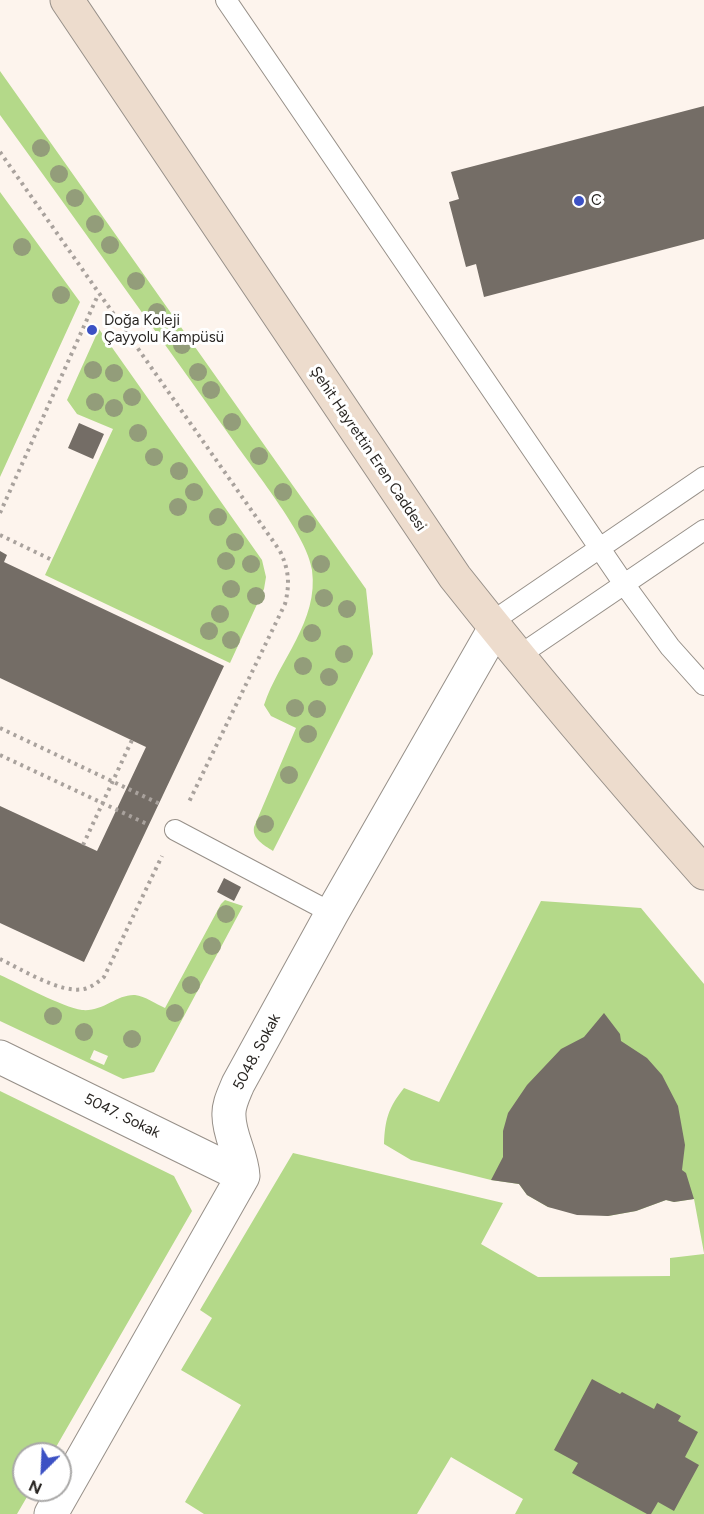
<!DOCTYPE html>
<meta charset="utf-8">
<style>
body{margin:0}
#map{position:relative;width:704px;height:1514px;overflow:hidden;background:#fdf4ed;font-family:Figtree,sans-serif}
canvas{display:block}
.north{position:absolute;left:12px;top:1442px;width:60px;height:60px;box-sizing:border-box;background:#fff;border:2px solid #a9a8a7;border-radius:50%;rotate:204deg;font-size:16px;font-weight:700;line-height:24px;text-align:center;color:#292623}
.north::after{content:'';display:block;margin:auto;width:21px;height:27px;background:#3c51c4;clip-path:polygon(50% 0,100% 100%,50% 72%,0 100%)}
</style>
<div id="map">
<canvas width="704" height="1514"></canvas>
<div class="north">N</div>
</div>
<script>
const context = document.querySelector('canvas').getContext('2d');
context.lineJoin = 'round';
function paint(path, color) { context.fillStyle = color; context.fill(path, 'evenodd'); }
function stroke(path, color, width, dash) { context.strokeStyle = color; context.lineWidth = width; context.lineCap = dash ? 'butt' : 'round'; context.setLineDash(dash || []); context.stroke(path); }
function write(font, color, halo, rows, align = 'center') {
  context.font = font + ' Figtree,sans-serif'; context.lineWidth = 6; context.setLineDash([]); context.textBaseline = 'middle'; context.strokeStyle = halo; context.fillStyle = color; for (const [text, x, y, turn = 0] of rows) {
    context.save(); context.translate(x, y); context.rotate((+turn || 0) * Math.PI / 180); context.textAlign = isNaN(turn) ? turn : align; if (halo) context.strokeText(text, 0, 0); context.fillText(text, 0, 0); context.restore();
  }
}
paint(new Path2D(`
 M0 71 366 589 373 654 273 851C264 845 252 839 254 827L296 728 271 716 264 705C279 660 319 621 312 570 308 537 256 473 235 443 157 333 79 224 0 115Z
 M0 192 80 302 0 477Z
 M99 329 262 560 266 577 264 589 230 663 45 575 113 429 77 414 67 400Z
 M225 900 243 906 154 1072 123 1079 0 1021V975C20 984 62 1007 82 1010 103 1012 117 994 135 995 145 996 156 1004 165 1008L221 904ZM94 1050 108 1056 104 1065 90 1059Z
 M541 901 641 908 704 984V1253L694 1199 674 1202 666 1200 636 1211 608 1216 548 1207 527 1195 519 1184 491 1180 411 1160 384 1144C385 1120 388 1108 404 1088L439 1102Z
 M0 1091 174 1176 192 1211 52 1454H24V1490H31L17 1514H0Z
 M293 1153 503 1203 481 1244 538 1277 670 1276V1258L704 1254V1514H515L523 1499 451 1457 417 1514H204L185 1502 241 1405 181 1370 212 1318 200 1310Z`), '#b4d989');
paint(new Path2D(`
 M704 106V239L484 297 476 264 466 267 449 202 459 199 451 172Z
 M79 423 104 434 93 459 68 448Z
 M0 551 7 555 4 562 224 666 84 962 0 923V806L97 851 146 747 0 678Z
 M224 878 241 887 234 901 217 892Z
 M604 1013 620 1034 621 1041 647 1058 662 1075 678 1106 685 1145 682 1170 686 1173 694 1199 674 1202 666 1200 636 1211 608 1216 577 1215 548 1207 527 1195 519 1184 491 1180 503 1157V1131L508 1113 527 1085 561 1049 584 1037Z
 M592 1379 620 1394 622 1392 654 1409 657 1403 681 1416 678 1421 698 1432 685 1457 699 1465 674 1511 658 1502 651 1514H647L572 1473 578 1463 554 1450Z`), '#746d66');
const service = new Path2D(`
 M226 0 624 584 670 647 704 685
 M490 623 704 477
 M517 657 704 530
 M175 830 332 913`);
const minor = new Path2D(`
 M0 1057 243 1176
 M51 1514 243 1176C242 1155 229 1136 229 1116 228 1105 234 1094 238 1084L332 913 495 628`);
const secondary = new Path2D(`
 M67 0 455 577C535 678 618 776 704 873`);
stroke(service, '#979089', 22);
stroke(minor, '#979089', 35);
stroke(secondary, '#979089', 35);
stroke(new Path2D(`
 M0 152 280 551C289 570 290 584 285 604L188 804
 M0 513 98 295
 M0 535 52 560
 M0 728 160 804
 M0 755 147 824
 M83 845 132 740
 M0 959C21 969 61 994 84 989 92 987 98 982 104 977L162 856`), '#a9a29d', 4, [3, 4.5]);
stroke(service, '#fff', 20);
stroke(minor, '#fff', 33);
stroke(secondary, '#eddccd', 33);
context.fillStyle = '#939d7a';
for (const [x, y] of [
 [41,148],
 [59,174],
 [75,198],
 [95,224],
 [110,245],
 [22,247],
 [136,281],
 [61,295],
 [157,312],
 [182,345],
 [93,370],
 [198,372],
 [114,373],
 [211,390],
 [132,397],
 [95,402],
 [114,408],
 [232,422],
 [138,433],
 [259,456],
 [154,457],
 [179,471],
 [194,492],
 [283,492],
 [178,507],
 [218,517],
 [307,524],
 [235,542],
 [226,561],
 [251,564],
 [321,564],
 [231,589],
 [256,596],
 [324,598],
 [347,609],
 [220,614],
 [209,631],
 [312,633],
 [231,640],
 [344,654],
 [303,666],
 [329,677],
 [295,708],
 [317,709],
 [308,734],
 [289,775],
 [265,824],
 [226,914],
 [212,946],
 [191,985],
 [175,1013],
 [53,1016],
 [84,1032],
 [132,1039]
]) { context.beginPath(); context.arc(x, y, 9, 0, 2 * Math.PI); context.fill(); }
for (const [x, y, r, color] of [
 [579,201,6,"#3c51c4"],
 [92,330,6,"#3c51c4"]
]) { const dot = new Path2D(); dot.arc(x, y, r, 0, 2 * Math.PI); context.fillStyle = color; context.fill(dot); stroke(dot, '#fff', 2); }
write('15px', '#292623', '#fff', [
 ["C",591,201],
 ["Doğa Koleji",104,321],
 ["Çayyolu Kampüsü",104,338]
], 'left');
write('15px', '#292623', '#fff', [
 ["Şehit Hayrettin Eren Caddesi",368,449,56],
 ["5048. Sokak",257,1052,-62],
 ["5047. Sokak",122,1116,26]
]);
</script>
